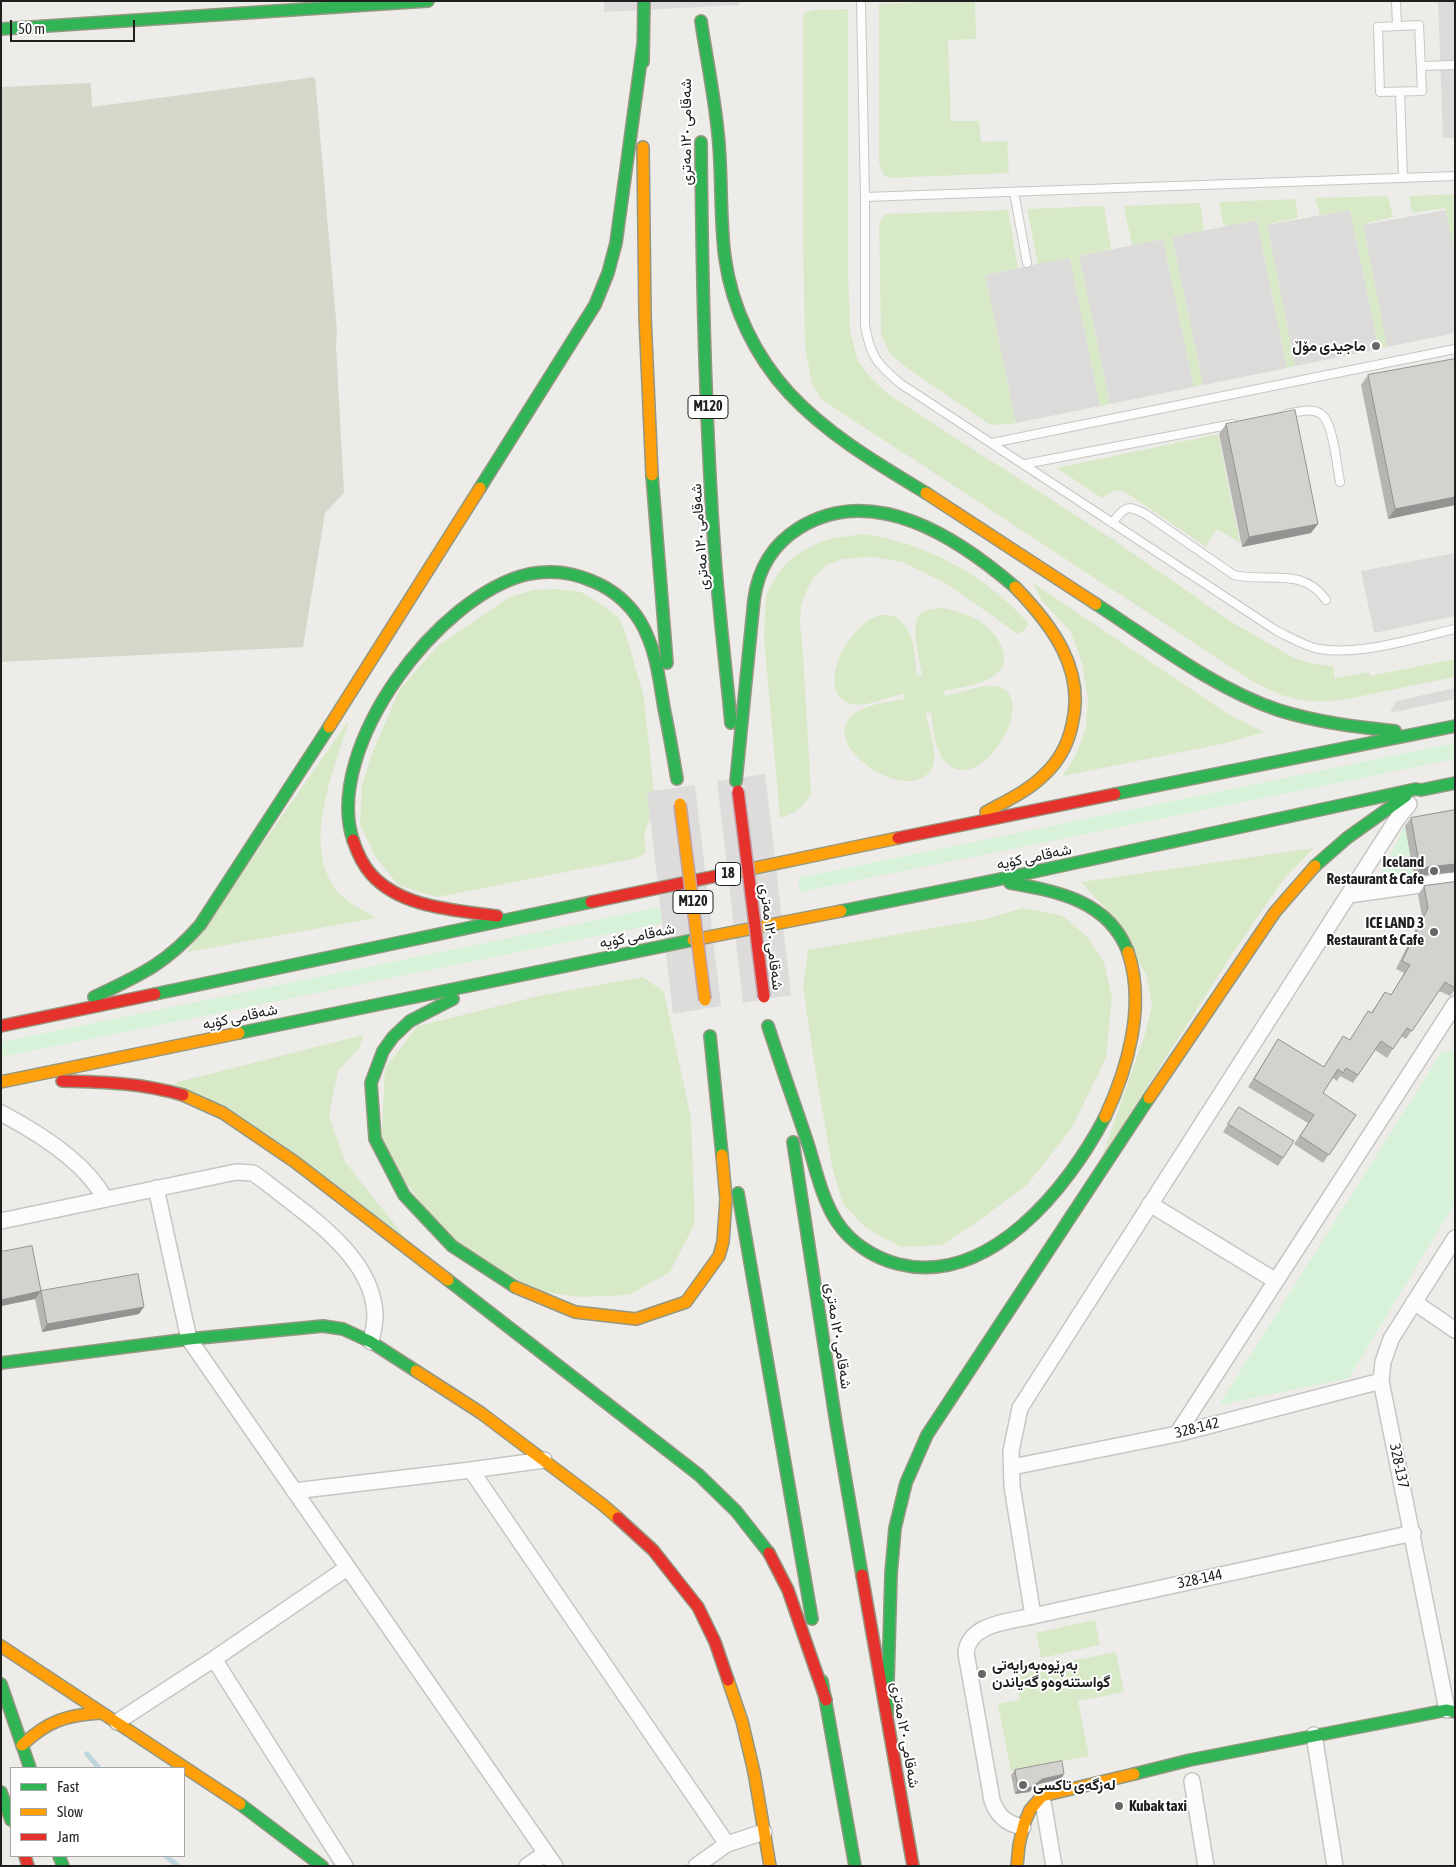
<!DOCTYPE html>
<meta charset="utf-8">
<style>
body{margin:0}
#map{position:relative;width:1456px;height:1867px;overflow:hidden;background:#eeece8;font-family:"Asap Condensed",sans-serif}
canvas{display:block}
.frame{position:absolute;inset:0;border:2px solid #1f1f1f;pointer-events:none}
.legend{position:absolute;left:10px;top:1767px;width:175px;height:90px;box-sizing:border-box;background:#fff;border:1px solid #a5a5a5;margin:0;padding:6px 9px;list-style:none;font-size:15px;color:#1f1f1f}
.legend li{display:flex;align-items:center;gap:10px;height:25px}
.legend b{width:25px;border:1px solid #a5a5a5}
.scale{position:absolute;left:10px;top:20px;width:125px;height:22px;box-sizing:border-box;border:2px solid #1f1f1f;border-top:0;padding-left:6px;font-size:15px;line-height:18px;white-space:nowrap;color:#1f1f1f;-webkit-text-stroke:4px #fff;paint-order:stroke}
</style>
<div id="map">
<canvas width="1456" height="1867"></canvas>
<div class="frame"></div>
<ul class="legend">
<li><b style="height:6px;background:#30b455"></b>Fast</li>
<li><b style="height:6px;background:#ff9f0a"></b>Slow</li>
<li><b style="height:6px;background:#e5322d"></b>Jam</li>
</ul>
<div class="scale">50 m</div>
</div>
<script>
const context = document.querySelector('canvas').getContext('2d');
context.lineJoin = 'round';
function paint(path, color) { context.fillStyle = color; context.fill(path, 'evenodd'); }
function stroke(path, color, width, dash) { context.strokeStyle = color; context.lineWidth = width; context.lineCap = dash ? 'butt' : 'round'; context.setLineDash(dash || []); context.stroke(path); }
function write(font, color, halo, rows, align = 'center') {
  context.font = font + ' "Asap Condensed",Vazirmatn,sans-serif'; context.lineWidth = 4; context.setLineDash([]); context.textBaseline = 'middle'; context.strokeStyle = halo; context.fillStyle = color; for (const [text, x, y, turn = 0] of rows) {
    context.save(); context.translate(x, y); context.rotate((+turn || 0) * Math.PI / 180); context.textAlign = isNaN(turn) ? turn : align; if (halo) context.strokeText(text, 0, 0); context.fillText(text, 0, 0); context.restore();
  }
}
paint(new Path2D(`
 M1438 1H1455V138H1443Z
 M1350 210 1379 349 1295 366 1267 225Z
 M1446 210 1455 254V333L1387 347 1363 225Z
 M1257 220 1287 368 1203 385 1172 237Z
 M1163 239 1194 387 1110 404 1079 256Z
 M1070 257 1100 406 1016 423 985 275Z
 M1455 553V616L1374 633 1361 571Z
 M1455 688V699L1390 713 1396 701Z`), '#dcdbd9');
paint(new Path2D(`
 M315 77 337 331 336 346 344 493 325 513 303 647 1 662V87L91 83 92 107Z`), '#d6d6ca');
paint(new Path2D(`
 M950 1H975L976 39 948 40 951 121H979L981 142 1007 141 1009 173 888 178 883 174 879 163V4Z
 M848 9V272L850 331 858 361 871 378 889 395 1114 540 1230 621 1294 658 1314 664 1333 666 1335 678 1369 672 1370 676 1455 659V677L1342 700C1302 704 1286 699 1252 681L821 399 812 384 805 346 803 239V13L814 10Z
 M1455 194V254L1445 208 1412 213 1409 196Z
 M1388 196 1393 217 1363 224 1387 347 1379 349 1350 210 1320 215 1315 198Z
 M1295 199 1298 218 1267 224 1295 366 1287 368 1257 220 1226 226 1223 223 1219 202Z
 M1200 203 1204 230 1172 237 1203 385 1194 387 1163 239 1132 245 1124 206Z
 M1104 206 1111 249 1079 256 1110 404 1100 406 1070 258 1038 264 1027 209Z
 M1008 210 1018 268 985 275 1016 423 998 425 989 424 917 375 898 361 889 352 881 334 879 222 886 214Z
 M1218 434 1240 543 1217 529 1206 547 1125 492C1116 489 1110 492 1102 498L1057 468Z
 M863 534C927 543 987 576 1029 624L1025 630 1018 634 947 584 902 562 873 557 842 559 827 565 814 577 806 592 801 606 800 623 803 654 811 792C805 807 795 813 780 818L764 638 766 595 778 573 787 563 798 554 820 542 834 538Z
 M1033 583 1228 714 1264 732 1227 743 1063 776 1077 752 1086 727 1088 700 1082 663 1071 632 1042 601Z
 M556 589 581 592 599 603 619 618 626 635 644 697 655 803 644 835 646 852 638 858 437 897 398 885 375 856 360 824 362 786 371 756 400 689 439 645 510 597 534 590Z
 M944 608C956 611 967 614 978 620 993 629 1014 655 999 671 986 685 962 687 944 691L945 696C960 693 986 682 1000 687 1041 701 972 811 940 754 934 743 933 726 931 713H926C928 727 938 753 933 766 912 813 805 738 860 710 873 703 890 702 904 699V694C890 696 865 708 852 704 802 692 872 578 906 627 915 639 915 661 917 675H922C920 660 909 624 921 613 928 608 937 609 944 608Z
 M349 720C334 771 297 853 343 897 352 906 366 911 376 918L187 952Z
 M1314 848 1283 880 1233 953 1102 1157 1145 1034 1152 1005 1146 974 1106 909 1081 882Z
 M1023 908 1063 916 1087 937 1104 962 1112 997 1106 1058 1071 1129 1027 1185 977 1222 942 1245 901 1247 866 1228 843 1204 832 1167 813 1055 803 986 808 950 985 919Z
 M643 977 664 992 691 1118 695 1223 670 1272 629 1295 580 1297 536 1291 446 1235 381 1151 385 1068 418 1026 538 996Z
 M363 1035 360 1047 338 1071 329 1115 345 1162 404 1236 174 1083Z
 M1095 1620 1100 1645 1041 1658 1036 1633Z
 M1116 1652 1124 1692 1078 1701 1089 1756 1011 1771 998 1704 1020 1700 1014 1672Z`), '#d8e9c8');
paint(new Path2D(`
 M1455 743V759L800 892 798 878Z
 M1455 817V867L1376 882 1405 826Z
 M660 907 662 923 1 1057V1042Z
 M1455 1050V1203L1349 1378 1219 1405 1441 1053Z`), '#d8f2d9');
paint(new Path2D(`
 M604 1H739V5L604 12Z
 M765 774 791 995 743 1003 717 781Z
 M695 785 721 1006 673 1014 647 792Z`), '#dddcdb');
stroke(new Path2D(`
 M87 1754 99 1768
 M166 1856 178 1866`), '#bed6df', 5);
const lane = new Path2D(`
 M861 1 865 197V325C870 356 877 364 901 384L1277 631C1290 637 1304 646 1319 649 1358 656 1416 638 1455 629
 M1396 1 1397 26
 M1419 25 1422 91 1380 92 1378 27Z
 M1421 66 1455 65
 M1400 92 1403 178
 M1014 192 1027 263
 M865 197 1455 176
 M1286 414C1297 412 1312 407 1321 414 1333 421 1337 467 1340 482
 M992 443 1455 349
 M1025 464 1233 424
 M1112 523C1126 506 1127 504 1147 515L1234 575C1268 583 1302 566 1326 600`);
const street = new Path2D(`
 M1349 895 1455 880
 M1 1113C37 1132 86 1162 105 1199
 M156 1188 189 1339 555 1866
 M1150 1204 1276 1281
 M1 1221 236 1172 253 1173 263 1180C305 1214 373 1255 375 1315 375 1324 373 1333 371 1342
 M1414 1302 1455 1330
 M1177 1434 1455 1004
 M544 1460 471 1470 727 1844
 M1012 1467 1177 1434 1381 1381
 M294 1491 471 1470
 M1033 1616 1012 1486 1011 1451 1020 1408 1397 819 1409 804
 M214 1659 345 1866
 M1447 1710 1381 1381 1383 1362 1391 1339 1455 1238
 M117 1722 214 1659 347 1568
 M1314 1735 1335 1866
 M1192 1781 1206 1866
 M1042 1796 1054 1866
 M1023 1827C1007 1824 997 1816 992 1800L966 1653C969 1623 1009 1622 1033 1616L1413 1533
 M527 1866 546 1853
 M696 1866 727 1844 764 1832`);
const fast = new Path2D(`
 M701 21C707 62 716 103 719 145 722 183 720 221 725 258 732 308 755 356 789 393 828 435 878 464 926 493
 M1 29 428 1
 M643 62 644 1
 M701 142C702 281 705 419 715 557 719 613 726 668 731 723
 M652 475 667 663
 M480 488 595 305 608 273 616 243 643 45
 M1096 604C1153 641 1213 688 1278 710 1316 722 1356 727 1395 731
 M736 781 754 600C758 569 772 545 799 528 874 482 958 538 1015 587
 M1115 794 1455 726
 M353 840C323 748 439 594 529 574 550 570 572 572 592 581 612 589 628 602 640 621 656 648 659 678 664 708 669 732 673 755 677 779
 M1315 866 1347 838 1406 796
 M1010 883C1057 891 1109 901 1128 952
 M841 911 996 880 1416 789 1421 790 1455 783
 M155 994 591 902
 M94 997C140 975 166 964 200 925L329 727
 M453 999 410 1021 393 1037 383 1051 371 1083 375 1139 404 1195 452 1246 515 1287
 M768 1026C781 1066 795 1105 808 1144 816 1170 822 1199 837 1222 851 1243 874 1258 898 1264 989 1287 1068 1188 1105 1117
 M239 1033 693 940
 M710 1036 722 1155
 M793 1142 836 1423 862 1575
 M738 1193 812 1619
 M448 1280 699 1475 736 1511 769 1553
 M1 1363 189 1339 323 1326 343 1329 371 1342 416 1371
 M822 1681 855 1866
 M1 1684 30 1768
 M887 1717 891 1574 895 1528 906 1483 927 1435 1149 1098
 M1134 1774 1190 1760 1447 1710 1455 1712
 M1 1792 11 1820
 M240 1804 322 1866
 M59 1856 63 1866`);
const slow = new Path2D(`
 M643 147 645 316 652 475
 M926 493 1096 604
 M329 727 480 488
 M986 812C1006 801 1028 791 1044 775 1058 762 1068 744 1072 725 1086 670 1052 625 1015 587
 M731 873 898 838
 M693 940 841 911
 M1 1082 239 1033
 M183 1095 223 1113 295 1162 448 1280
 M1149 1098 1275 912 1315 866
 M1105 1117C1128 1068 1146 1005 1128 952
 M515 1287 575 1312 636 1319 686 1302 719 1256 723 1242 726 1199 722 1155
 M416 1371 481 1413 603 1505 618 1518
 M1 1646 240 1804
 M728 1680 742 1721 754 1772 770 1866
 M22 1745C48 1721 66 1715 101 1713
 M1017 1866 1019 1845 1024 1824 1030 1810 1042 1796 1134 1774`);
const jam = new Path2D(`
 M898 838 1115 794
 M353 840C357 852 363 865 371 874 401 908 455 910 497 916
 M591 902 731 873
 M1 1026 155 994
 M62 1081C106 1082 141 1083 183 1095
 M618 1518 653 1550 698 1607 715 1642 728 1680
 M769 1553 788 1590 826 1700
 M862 1575 913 1866
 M25 1856 28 1866`);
stroke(lane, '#c6c6c4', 10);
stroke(street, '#c6c6c4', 18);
stroke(fast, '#949781', 14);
stroke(slow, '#949781', 14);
stroke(jam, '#949781', 14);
stroke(lane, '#fcfcfc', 8);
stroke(street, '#fcfcfc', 15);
stroke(fast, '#30b455', 11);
stroke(slow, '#ff9f0a', 11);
stroke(jam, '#e5322d', 11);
const slowBridge = new Path2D(`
 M680 804 705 1000`);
const jamBridge = new Path2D(`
 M738 791 764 997`);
stroke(slowBridge, '#c1a1a8', 14, []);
stroke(jamBridge, '#c1a1a8', 14, []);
stroke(slowBridge, '#ff9f0a', 11);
stroke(jamBridge, '#e5322d', 11);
paint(new Path2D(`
 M1455 359V505L1388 519 1361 385 1368 375Z
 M1226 424 1311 533 1242 547 1219 434Z
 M1455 810V872L1414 876 1405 826 1411 818Z
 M1455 882V990L1450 996 1439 991 1406 1039 1401 1036 1387 1058 1375 1050 1353 1083 1340 1076 1337 1081 1333 1078 1323 1093 1356 1115 1323 1163 1294 1144 1308 1123 1248 1087 1278 1039 1324 1067 1343 1036 1349 1040 1371 1013 1385 992 1391 995 1404 973 1396 969 1422 916 1418 895 1424 886Z
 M1239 1107 1283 1158 1278 1166 1223 1132Z
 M1 1252 41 1291 139 1314 42 1332 35 1299 1 1306Z
 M1015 1770 1061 1779 1039 1784 1029 1792 1015 1794 1011 1775Z`), '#b6b5b2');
paint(new Path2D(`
 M1455 497V505L1388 519 1395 509Z
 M1318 524 1311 533 1242 547 1249 537Z
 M1455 864V872L1414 876 1420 868Z
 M41 1291 35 1299 1 1306V1300Z
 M144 1307 139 1314 42 1332 47 1324Z
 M1064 1774 1061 1779 1039 1784 1029 1792 1015 1794 1018 1790 1042 1779Z`), '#949391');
const building = new Path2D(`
 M1455 359V497L1395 509 1368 375Z
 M1295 410 1318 524 1249 537 1226 424Z
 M1455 810V864L1420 868 1411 818Z
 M1455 882V988L1445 982 1412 1031 1407 1028 1393 1049 1381 1041 1358 1075 1346 1068 1343 1073 1338 1069 1323 1093 1356 1115 1329 1155 1300 1136 1314 1115 1254 1079 1278 1039 1324 1067 1343 1036 1350 1040 1368 1011 1372 1013 1385 992 1391 995 1410 965 1402 961 1428 908 1424 886Z
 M1239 1107 1294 1141 1283 1158 1228 1124Z
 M32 1246 41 1291 1 1300V1252Z
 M138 1274 144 1307 47 1324 41 1291Z
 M1062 1761 1064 1774 1042 1779 1032 1787 1018 1790 1015 1770Z`);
paint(building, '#d4d2cf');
stroke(building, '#949391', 1);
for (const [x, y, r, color] of [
 [1376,346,5,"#676765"],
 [1434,871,5,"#676765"],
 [1434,932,5,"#676765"],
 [982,1674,5,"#676765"],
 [1023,1785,5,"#676765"],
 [1119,1806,5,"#676765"]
]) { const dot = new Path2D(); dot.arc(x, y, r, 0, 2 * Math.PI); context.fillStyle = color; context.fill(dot); stroke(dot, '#fff', 2); }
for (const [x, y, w] of [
 [708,407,40],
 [728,874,25],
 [693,902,40]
]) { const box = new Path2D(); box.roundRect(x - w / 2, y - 11.5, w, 23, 4); context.fillStyle = '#fff'; context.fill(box); stroke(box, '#1f1f1f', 1); }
write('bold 14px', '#1f1f1f', null, [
 ["M120",708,407],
 ["18",728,874],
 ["M120",693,902]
]);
write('15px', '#1f1f1f', '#fff', [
 ["شەقامی ١٢٠ مەتری",686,132,-90],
 ["شەقامی ١٢٠ مەتری",700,537,-94],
 ["شەقامی کۆیە",1034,857,-12],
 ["شەقامی کۆیە",637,936,-11],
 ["شەقامی ١٢٠ مەتری",771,937,83],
 ["شەقامی کۆیە",240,1017,-12],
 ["شەقامی ١٢٠ مەتری",838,1336,81],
 ["328-142",1197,1428,-14],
 ["328-137",1399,1466,78],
 ["328-144",1200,1579,-12],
 ["شەقامی ١٢٠ مەتری",905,1735,80]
]);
write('bold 15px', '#1f1f1f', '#fff', [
 ["ماجیدی مۆڵ",1366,346],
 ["Iceland",1424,862],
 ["Restaurant & Cafe",1424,879],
 ["ICE LAND 3",1424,923],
 ["Restaurant & Cafe",1424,940],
 ["بەڕێوەبەرایەتی",992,1665,"left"],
 ["گواستنەوەو گەیاندن",992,1682,"left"],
 ["لەزگەی تاکسی",1033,1785,"left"],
 ["Kubak taxi",1129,1806,"left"]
], 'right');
</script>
